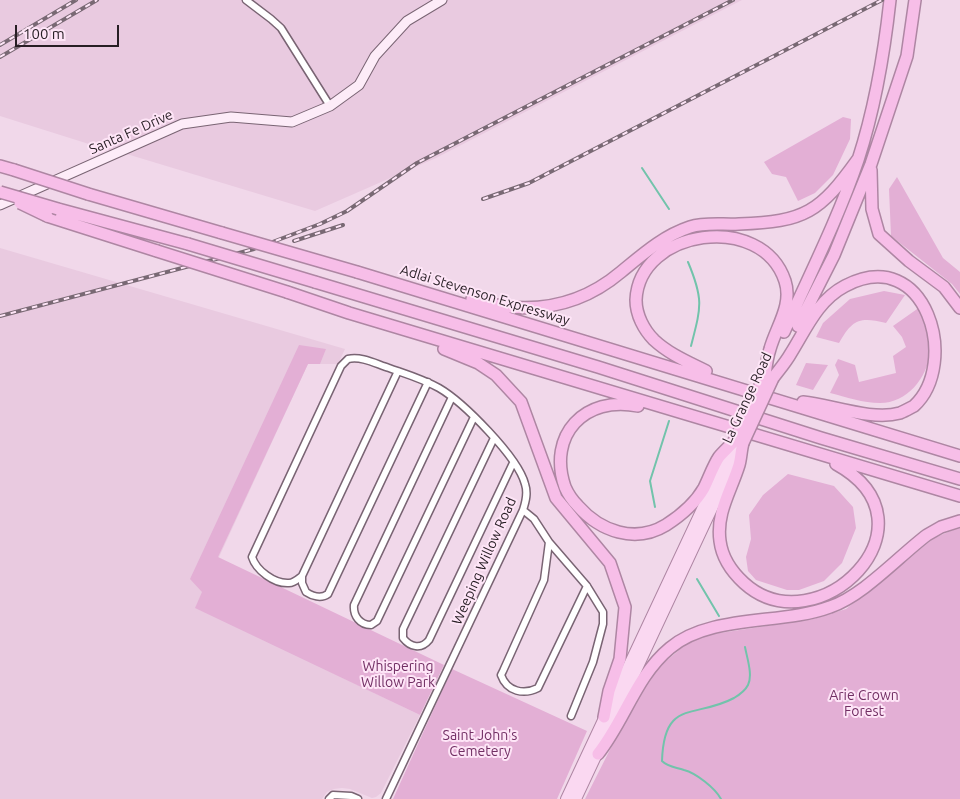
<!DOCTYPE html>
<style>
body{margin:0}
#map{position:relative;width:960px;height:799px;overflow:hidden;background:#f1d8ea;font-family:Ubuntu,sans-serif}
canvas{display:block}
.scale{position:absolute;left:15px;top:25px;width:104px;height:22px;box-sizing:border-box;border:2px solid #271e24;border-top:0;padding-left:6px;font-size:15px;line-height:18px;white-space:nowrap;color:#271e24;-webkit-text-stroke:4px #fee5f7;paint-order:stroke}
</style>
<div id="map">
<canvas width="960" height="799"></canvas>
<div class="scale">100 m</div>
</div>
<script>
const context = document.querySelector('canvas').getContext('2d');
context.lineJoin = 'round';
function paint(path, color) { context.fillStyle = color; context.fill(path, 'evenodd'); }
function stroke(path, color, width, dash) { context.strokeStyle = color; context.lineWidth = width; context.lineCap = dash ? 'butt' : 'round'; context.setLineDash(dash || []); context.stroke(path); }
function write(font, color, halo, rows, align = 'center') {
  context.font = font + ' Ubuntu,sans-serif'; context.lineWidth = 4; context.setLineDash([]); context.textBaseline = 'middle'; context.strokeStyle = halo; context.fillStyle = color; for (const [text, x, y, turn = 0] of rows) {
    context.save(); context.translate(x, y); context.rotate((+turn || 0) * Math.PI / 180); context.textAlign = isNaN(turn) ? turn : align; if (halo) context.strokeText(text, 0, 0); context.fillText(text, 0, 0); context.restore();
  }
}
paint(new Path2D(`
 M0 0H742L436 158 315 211 130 155 111 151 0 116Z
 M0 248 345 349 338 364H308L196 607 420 715 381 793 376 797 372 798 350 789 342 788 334 789 327 792 322 799H0Z`), '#e9cae0');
paint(new Path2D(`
 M843 117 851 119 850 139 833 175 815 193 798 201 786 177 772 174 764 162Z
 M897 177 943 258 960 272V294L952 284 891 236 889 189Z
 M884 291 905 295 886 323C859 316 852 320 839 343L816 337 823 323 850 299Z
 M920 307 928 314C928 327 931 341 930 353 927 378 907 403 880 403 863 403 846 397 830 393L839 375 835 365 838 359 855 365 859 382 896 373 893 356 906 347 902 337 893 326Z
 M299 345 326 349 320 364H308L218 557 444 665 420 715 195 608 202 592 190 579Z
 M806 363 828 365 813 390 796 385Z
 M788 474 834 486 853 507 856 528 842 563 824 581 799 590H787L756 580 748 571 746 557 751 539 749 515 763 495Z
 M960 527V799H585L629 712 654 671 690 641 713 634 813 619 846 609 934 538Z
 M452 669 587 731 557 799H393Z`), '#e3afd5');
stroke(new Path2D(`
 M642 168 669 209
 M688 262C704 300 701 307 691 346
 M655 507 650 481 669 421
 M697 579 719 616
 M721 799C715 788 696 773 684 770 675 767 668 767 662 761 664 698 695 719 734 698 739 695 745 691 748 685 753 675 747 658 745 647`), '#72c3ab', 2);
const street = new Path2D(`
 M246 0 271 19 281 28 330 106
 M452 397 354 605C353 616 360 625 371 625L377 621 474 417
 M494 438 403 629V638C410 647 421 650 429 640L513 463
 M523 510 534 519 549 542 544 580 503 671 501 675C507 692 524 695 538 688L587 586
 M549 542 587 586 603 612V624L593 662 571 716
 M302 576 398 371
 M329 799 333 795 351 796 358 799
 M386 799 523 510C526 501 528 493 525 484 518 457 463 402 439 388 423 379 406 374 389 368 376 364 362 356 348 359L341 366 252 557C256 570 274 584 289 583 294 583 298 579 302 576V583L306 592C312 596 321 599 328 594L428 382`);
const secondary = new Path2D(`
 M0 205 182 124 231 117 292 122 330 106 359 85 375 56 407 21 442 0`);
const primary = new Path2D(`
 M566 799 732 445
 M576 799 740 449`);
const highway = new Path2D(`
 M0 166 14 170
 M871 170 872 209 879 234 909 261 944 287 960 308
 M88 194 222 233
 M58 209 188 244
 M47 216 157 251
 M357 272 960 456
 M315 282 598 367 821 438 960 479
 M287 292 349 313 960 496
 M472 299C484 302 496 306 509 307 551 311 589 299 621 272 643 254 663 236 690 227 705 222 724 225 739 224 805 222 820 212 858 159
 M798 326 834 255 871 164 907 56 915 0
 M784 332C809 276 838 219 858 160 875 108 884 55 890 0
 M444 349 478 363 496 375 521 402 556 498 610 563 625 607 620 659 609 691 604 717
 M706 371C688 362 669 354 654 340 644 330 636 315 636 300 639 229 762 211 785 281 793 305 776 327 770 349 767 358 766 367 765 375
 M773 378C779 370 786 362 791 353 806 329 818 300 845 286 927 243 960 364 914 406 910 408 905 411 900 413 872 421 832 405 803 402
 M638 406C585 395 547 435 565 487 568 494 573 501 578 506 600 531 635 544 666 525 680 516 696 502 704 488 709 478 713 466 719 457 724 451 730 446 735 440
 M743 443C741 450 741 458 739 465 731 491 716 513 720 541 722 557 732 572 744 583 817 649 945 524 836 464
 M598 754C625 720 636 676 670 648 710 614 782 625 830 607 863 596 899 556 927 535L941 527 960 521`);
stroke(street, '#796473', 9);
stroke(secondary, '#796473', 11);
stroke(primary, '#ae86a3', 12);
stroke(highway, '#ae86a3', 14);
stroke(street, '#fff', 6);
stroke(secondary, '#fdecf8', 9);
stroke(primary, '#fad8f1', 10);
stroke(highway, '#f7bee8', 11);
const rail = new Path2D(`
 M0 45 76 0
 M0 57 97 0
 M483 199 529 183 882 0
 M294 241 343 225
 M0 316 254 249 320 224 347 211 417 163 733 0`);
stroke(rail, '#796974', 4);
stroke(rail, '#fee5f7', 2, [5.5]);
const highwayBridge = new Path2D(`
 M14 170 88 194
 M0 192 58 209
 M20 203 47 216
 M222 233 357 272
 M188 244 315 282
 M157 251 287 292
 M735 440 765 375
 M743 443 773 378`);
stroke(highwayBridge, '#ae86a3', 14, []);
stroke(highwayBridge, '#f7bee8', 11);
write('14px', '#271e24', '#fee5f7', [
 ["Santa Fe Drive",131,132,-24],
 ["Adlai Stevenson Expressway",485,295,17],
 ["La Grange Road",747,398,-65],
 ["Weeping Willow Road",484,561,-66]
]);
write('14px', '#722f64', '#fee5f7', [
 ["Whispering",398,666],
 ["Willow Park",398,682],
 ["Arie Crown",864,695],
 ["Forest",864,711],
 ["Saint John's",480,735],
 ["Cemetery",480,751]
]);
</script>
